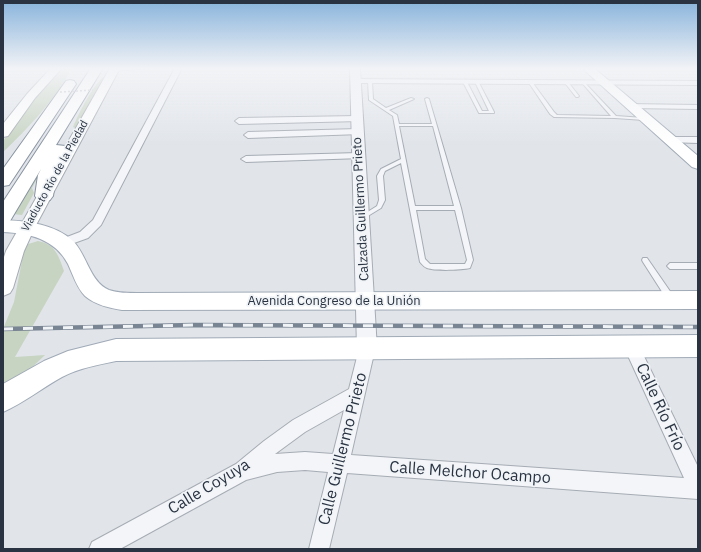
<!DOCTYPE html>
<meta charset="utf-8">
<style>
body{margin:0}
#map{position:relative;width:701px;height:552px;overflow:hidden;background:#e1e5ea;font-family:"IBM Plex Sans",sans-serif}
canvas{display:block}
.frame{position:absolute;inset:0;border:4px solid #293342;pointer-events:none}
</style>
<div id="map">
<canvas width="701" height="552"></canvas>
<div class="frame"></div>
</div>
<script>
const context = document.querySelector('canvas').getContext('2d');
context.lineJoin = 'round';
function paint(path, color) { context.fillStyle = color; context.fill(path, 'evenodd'); }
function stroke(path, color, width, dash) { context.strokeStyle = color; context.lineWidth = width; context.lineCap = dash ? 'butt' : 'round'; context.setLineDash(dash || []); context.stroke(path); }
function write(font, color, halo, rows, align = 'center') {
  context.font = font + ' "IBM Plex Sans",sans-serif'; context.lineWidth = 3.5; context.setLineDash([]); context.textBaseline = 'middle'; context.strokeStyle = halo; context.fillStyle = color; for (const [text, x, y, turn = 0] of rows) {
    context.save(); context.translate(x, y); context.rotate((+turn || 0) * Math.PI / 180); context.textAlign = isNaN(turn) ? turn : align; if (halo) context.strokeText(text, 0, 0); context.fillText(text, 0, 0); context.restore();
  }
}
paint(new Path2D(`
 M60 68H72C58 96 26 131 3 152V141L46 82Z
 M108 73 77 126 75 128 73 127C80 111 94 82 108 73Z
 M48 156 47 161 32 188 34 193 22 215 12 214Z
 M38 241C55 244 59 256 64 271L15 357 45 355 24 375 3 387V329L14 302 25 245Z`), '#c7d4c2');
const service = new Path2D(`
 M151 68 115 71 113 70 122 68Z
 M370 80 372 81 373 99 386 108 411 98 414 99 389 110 397 115 399 124H432L425 99 427 98 429 99 461 208 473 260 470 268C462 270 435 271 427 268 424 267 422 264 420 262L401 163 385 171 383 176 385 200 381 208 363 219H359L358 218 377 206 379 200 377 176 381 169 401 159 393 116 369 100 368 81ZM399 126H433L454 206H415ZM416 210H455L467 260 465 264H430L425 259Z
 M464 81 467 82 482 111H489L475 82 478 81 494 112V113H479L463 82Z
 M530 82H532L554 112 557 115 611 116 583 84V82H584L616 116 644 118 646 119 644 120 615 118 554 117 550 114 529 83Z
 M566 82H568L579 96 578 97H576L565 83Z
 M643 258H647L674 297 675 299 674 301H668L643 262 642 260Z
 M670 263H698V269H670L667 266Z`);
const minor = new Path2D(`
 M175 68H182L101 225 88 238 63 247 59 246 57 243 59 240 80 232 93 220Z
 M352 79 698 81V85L355 83H352Z
 M627 104 698 105V109L630 108H627Z
 M357 116 361 119 360 121 239 124 235 121 239 118Z
 M358 129 361 130 362 132 361 134 248 138 244 135 248 132Z
 M669 137H698V143L666 142 664 140 666 138Z
 M359 153 362 154 364 156 362 158 246 162 241 159 246 156Z
 M632 340 637 342 698 467V499L347 473 329 549H309L328 472 305 470 277 472 246 480 120 549H89L92 542 236 464 264 441 293 420 349 389 359 349 362 344 367 342 372 344 375 349 351 455 684 478 624 347 627 342ZM344 410 333 454 305 452 275 454 305 432Z`);
const tertiary = new Path2D(`
 M350 68H360L377 349 374 355 367 358 360 355 357 349Z`);
const secondary = new Path2D(`
 M51 68H62L35 98 8 136 3 137V124L27 94Z
 M110 68H120L35 227 24 251 13 288 10 293 3 296V260L6 251Z`);
const primary = new Path2D(`
 M582 68H594L698 156V169L692 167Z
 M3 220C27 221 55 224 73 241 87 255 90 282 109 290 118 293 128 293 137 293L698 291V309L122 310C110 308 95 305 85 296 77 288 73 275 68 264 55 239 29 233 3 232Z
 M698 335V357L116 361C98 365 79 368 62 377 42 388 24 403 3 412V384L44 361 68 351 116 339Z`);
const motorway = new Path2D(`
 M91 68H103L56 145 66 146 68 149 56 175 53 196 50 200 44 202 38 200 35 196 38 175 41 169 10 221 3 223V202Z
 M70 80 74 81 76 84 9 185 3 186V169L66 81Z`);
stroke(service, '#a6acb4', 2);
stroke(minor, '#a6acb4', 2);
stroke(tertiary, '#a6acb4', 2);
stroke(secondary, '#a6acb4', 2);
stroke(primary, '#a0aab6', 2);
stroke(motorway, '#8893a1', 2);
paint(service, '#f4f5f8');
paint(minor, '#f4f5f8');
paint(tertiary, '#f4f5f8');
paint(secondary, '#fff');
paint(primary, '#fff');
paint(motorway, '#fff');
const rail = new Path2D(`
 M3 329 193 325 698 327`);
stroke(rail, '#7a8593', 4.5);
stroke(rail, '#f1f4f7', 3, [10]);
stroke(new Path2D(`
 M60 92 93 90`), '#bfc3c9', 1.5, [2, 2]);
const sky = context.createLinearGradient(0, 0, 0, 146);
sky.addColorStop(0, '#89b4dc');
sky.addColorStop(0.47, '#f2f3f6');
sky.addColorStop(1, '#f2f3f600');
context.fillStyle = sky;
context.fillRect(0, 0, 701, 146);
write('11px', '#293342', '#f1f4f7', [
 ["Viaducto Río de la Piedad",55,176,-61]
]);
write('13px', '#293342', '#f1f4f7', [
 ["Calzada Guillermo Prieto",361,209,-93],
 ["Avenida Congreso de la Unión",334,301]
]);
write('16px', '#293342', '#f1f4f7', [
 ["Calle Río Frío",660,407,65],
 ["Calle Guillermo Prieto",343,449,-76],
 ["Calle Melchor Ocampo",470,473,4],
 ["Calle Coyuya",209,487,-31]
]);
</script>
